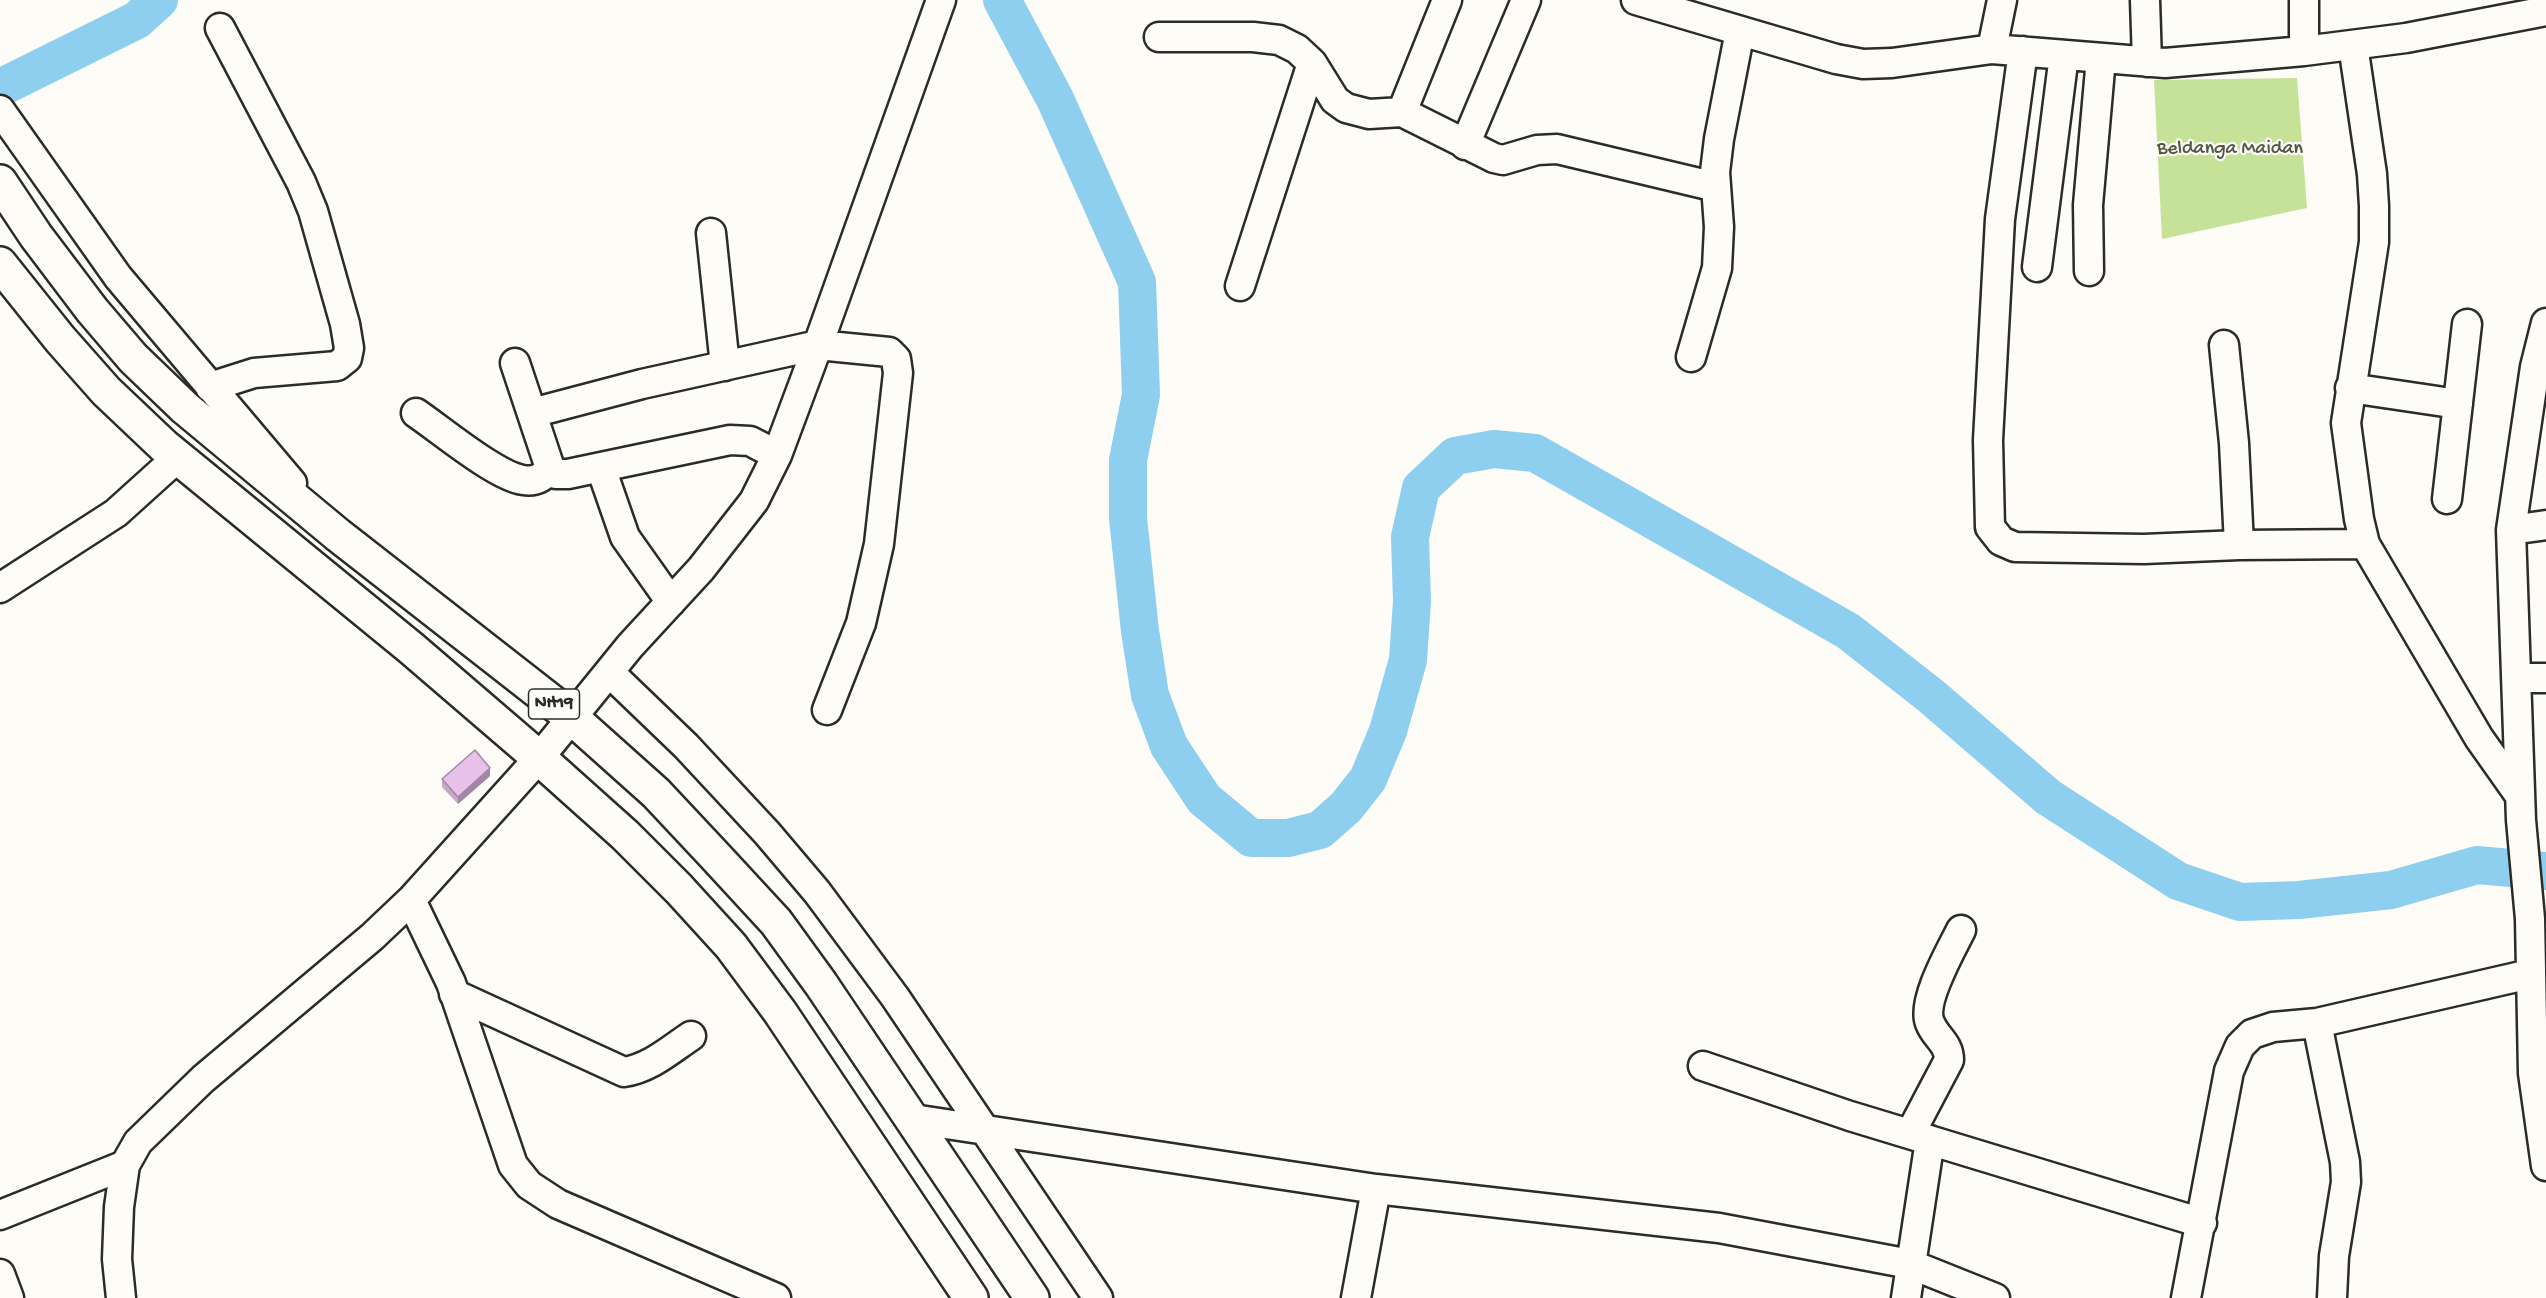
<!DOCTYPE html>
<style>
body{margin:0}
canvas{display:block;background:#fdfcf7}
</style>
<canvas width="2546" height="1298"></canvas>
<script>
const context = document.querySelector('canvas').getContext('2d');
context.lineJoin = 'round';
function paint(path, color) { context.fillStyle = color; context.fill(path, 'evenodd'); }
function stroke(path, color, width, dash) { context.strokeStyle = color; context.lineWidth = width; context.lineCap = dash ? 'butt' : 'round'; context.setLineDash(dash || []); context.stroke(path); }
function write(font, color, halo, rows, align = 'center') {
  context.font = font + ' "Gochi Hand",sans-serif'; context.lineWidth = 4.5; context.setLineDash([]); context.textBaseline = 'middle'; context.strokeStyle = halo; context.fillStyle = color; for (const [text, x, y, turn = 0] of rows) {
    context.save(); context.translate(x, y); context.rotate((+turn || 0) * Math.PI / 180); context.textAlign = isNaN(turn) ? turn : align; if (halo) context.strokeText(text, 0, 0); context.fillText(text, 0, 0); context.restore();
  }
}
paint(new Path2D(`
 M2297 78 2307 208 2162 239 2154 80Z`), '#c6e299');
stroke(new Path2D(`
 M1002 0 1055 99 1137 282 1141 395 1128 460V518L1140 631 1150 695 1169 746 1204 799 1251 838H1288L1320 830 1346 807 1368 779 1388 731 1408 660 1412 601 1410 537 1421 488 1455 456 1494 449 1535 453 1848 631 1931 696 2048 797 2178 881 2240 902 2299 900 2391 890 2477 865 2546 871
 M0 88 137 20 159 0`), '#8ecfef', 38);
const minor = new Path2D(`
 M1636 0 1836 59 1863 64 1892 63 1992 49 2165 63 2304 51 2406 38 2546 11
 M2145 0 2147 62
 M1159 37H1253L1279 40 1297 49 1312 63 1335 100 1346 108 1369 114 1402 112 1494 158 1503 160 1537 150 1557 149 1716 187
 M1992 49 2002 0
 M2023 51 2000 219 1988 440 1990 527 2001 541 2015 547 2144 549 2239 545 2365 544 2359 519 2346 423 2374 242V206L2372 174 2353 45
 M2304 51V0
 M0 110 118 277 292 483
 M1402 112 1447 0
 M1465 145 1526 0
 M711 233 725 366
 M2037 267 2064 55
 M2089 271 2088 205 2101 58
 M1240 286 1312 63
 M2546 323 2535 367 2511 530 2521 820 2530 919 2533 1073 2546 1166
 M2224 345 2234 443 2239 545
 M1691 357 1717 268 1719 227 1715 172 1719 139 1740 31
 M515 363 550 468 556 474H568L730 440 750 441 777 455
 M210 387 254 373 337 366 347 358 349 348 345 324 313 211 301 182 220 28
 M2350 388 2458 404
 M416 413C441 430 496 476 523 480 535 482 543 478 550 468
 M532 413 642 384 818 345 889 352 896 359 898 373 879 544 861 623 827 710
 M601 468 625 537 671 602
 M2447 499 2467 324
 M2511 530 2546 525
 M2365 544 2479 738 2520 796
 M0 588 116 513 178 457
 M609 672 686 746 767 833 817 892 895 997 1098 1298
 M2516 678H2546
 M411 900 451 983 513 1165 529 1185 558 1204 776 1298
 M454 994 624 1072C650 1068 670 1050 691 1036
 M2317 1023 2345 1162 2346 1182 2334 1256 2332 1298
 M1703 1066 1850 1116 2202 1223
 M913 1119 1376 1189 1719 1228 1910 1264 1995 1298
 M1910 1134 1949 1060C1949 1043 1936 1038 1930 1023 1921 1002 1951 950 1961 930
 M0 1215 125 1165
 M0 1274 9 1298
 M121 1298 117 1259 119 1207 125 1165 138 1142 203 1079 372 937 411 900 539 758 630 646 701 569 754 501 777 455 818 345 941 0
 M1356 1298 1376 1189
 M1906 1298 1930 1140
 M2186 1298 2229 1071 2240 1046 2252 1034 2273 1027 2317 1023 2530 974`);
const highway = new Path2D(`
 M0 182 36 236 92 310 133 358 185 408 338 535 571 717 656 793 716 857 776 922 821 984 1032 1298
 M0 264 60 339 106 391 164 446 411 648 539 758 625 835 679 889 731 946 780 1012 971 1298`);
stroke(minor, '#2b2b2b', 33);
stroke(highway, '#2b2b2b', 38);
stroke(minor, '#fdfcf7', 28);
stroke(highway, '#fdfcf7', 33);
paint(new Path2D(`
 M490 776 458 804 442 787V779Z`), '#c8a6c9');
paint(new Path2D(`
 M490 768V776L458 804V797Z`), '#a287a4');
const building = new Path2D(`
 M475 750 490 768 458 797 442 779Z`);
paint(building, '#e8c1ea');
stroke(building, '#a287a4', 1.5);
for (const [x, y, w] of [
 [554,704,51]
]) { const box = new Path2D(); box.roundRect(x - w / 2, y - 15, w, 30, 4.5); context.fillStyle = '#fdfcf7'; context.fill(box); stroke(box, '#2b2b2b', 1.5); }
write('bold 18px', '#2b2b2b', null, [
 ["NH19",554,704]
]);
write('20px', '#525946', '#fdfcf7', [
 ["Beldanga Maidan",2230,150]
]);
</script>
